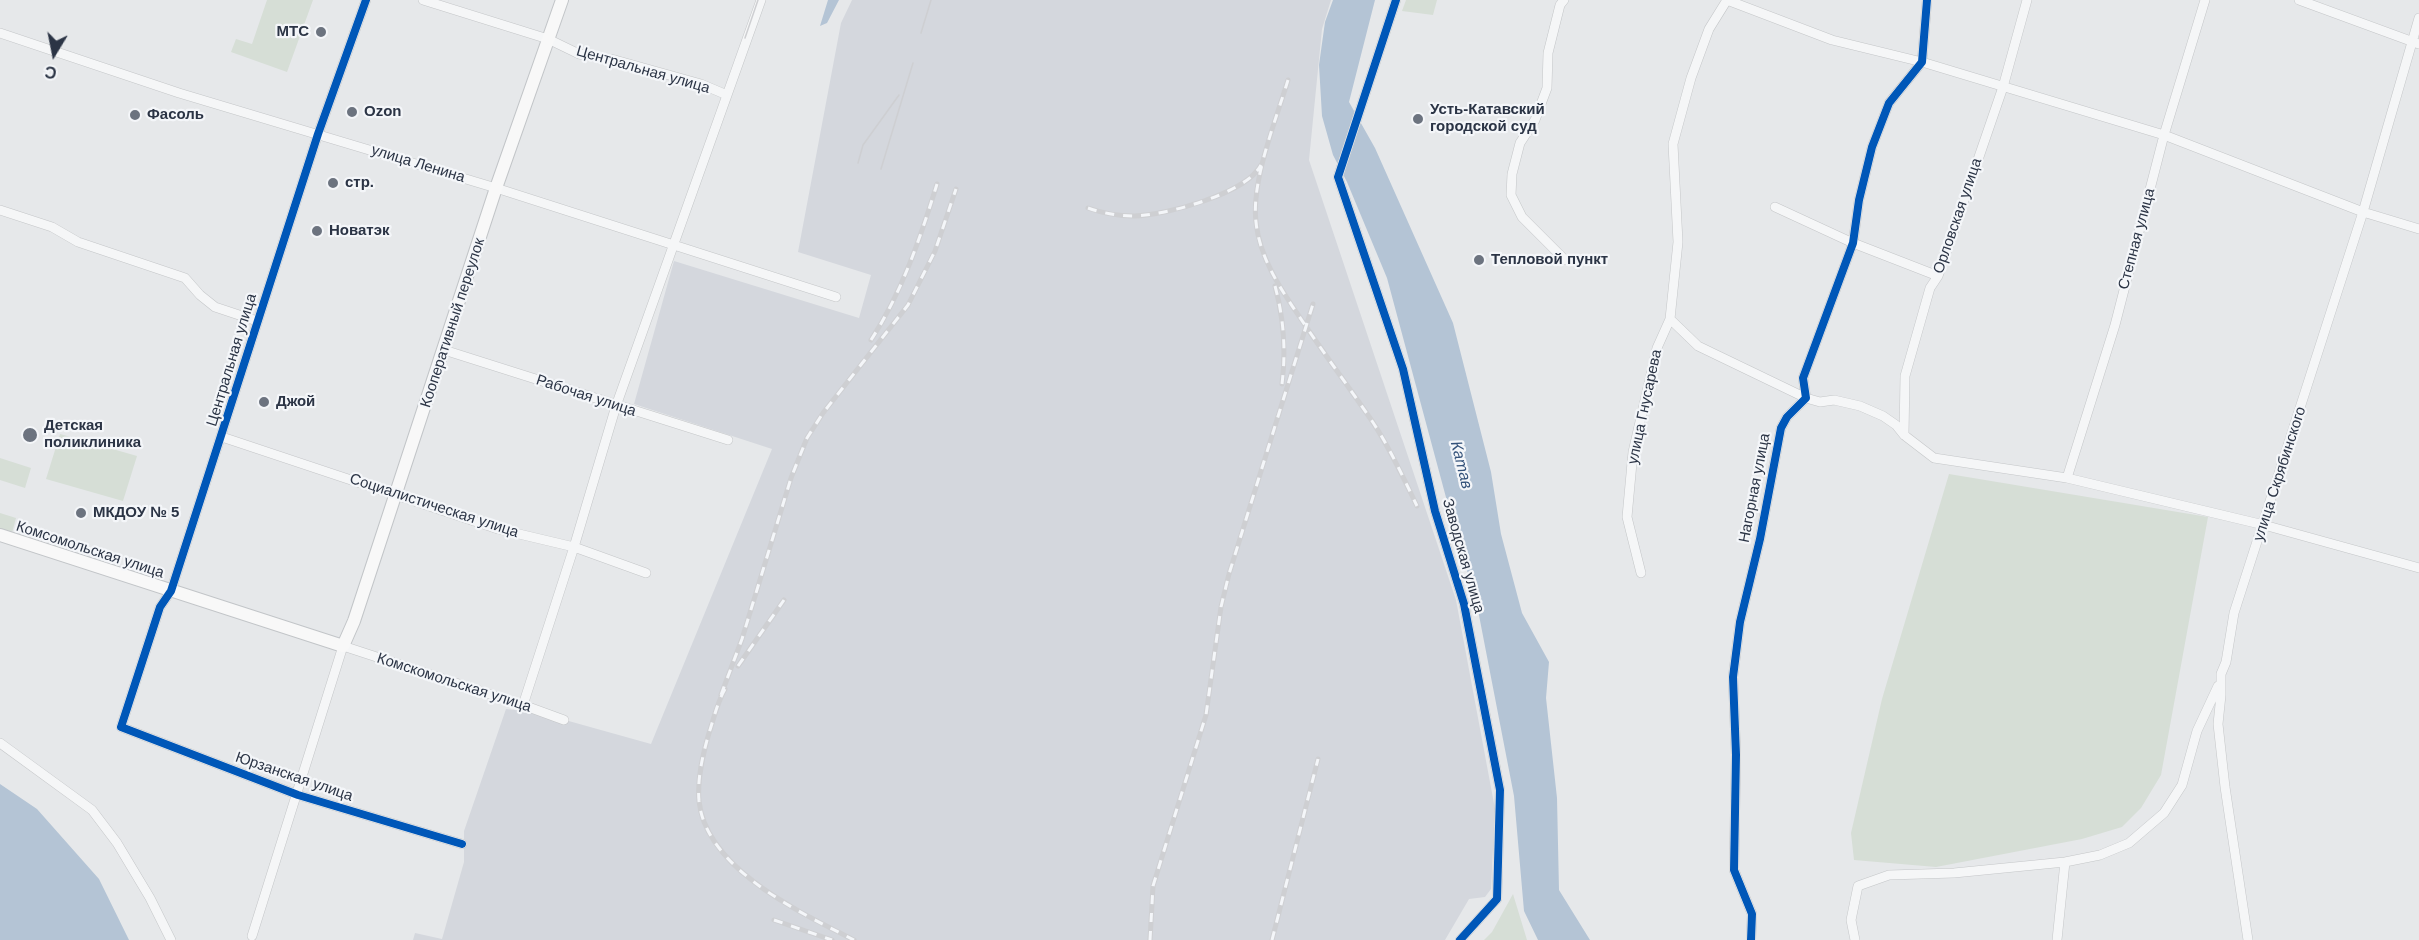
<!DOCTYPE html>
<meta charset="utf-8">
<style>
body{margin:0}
#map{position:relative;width:2419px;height:940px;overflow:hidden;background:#e6e8ea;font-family:Helvetica,sans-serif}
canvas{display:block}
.north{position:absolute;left:24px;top:24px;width:60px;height:60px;-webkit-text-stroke:4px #f4f6f9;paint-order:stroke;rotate:190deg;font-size:16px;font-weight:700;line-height:24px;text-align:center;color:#2b3445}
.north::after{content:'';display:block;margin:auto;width:21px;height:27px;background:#2b3445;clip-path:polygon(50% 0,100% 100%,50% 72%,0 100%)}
</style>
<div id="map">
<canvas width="2419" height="940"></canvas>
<div class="north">С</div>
</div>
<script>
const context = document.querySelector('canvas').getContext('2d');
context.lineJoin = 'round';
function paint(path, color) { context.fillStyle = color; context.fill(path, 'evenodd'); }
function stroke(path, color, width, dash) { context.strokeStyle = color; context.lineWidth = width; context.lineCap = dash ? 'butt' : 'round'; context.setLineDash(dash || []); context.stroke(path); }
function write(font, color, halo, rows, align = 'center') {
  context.font = font + ' Helvetica,sans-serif'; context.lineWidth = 4.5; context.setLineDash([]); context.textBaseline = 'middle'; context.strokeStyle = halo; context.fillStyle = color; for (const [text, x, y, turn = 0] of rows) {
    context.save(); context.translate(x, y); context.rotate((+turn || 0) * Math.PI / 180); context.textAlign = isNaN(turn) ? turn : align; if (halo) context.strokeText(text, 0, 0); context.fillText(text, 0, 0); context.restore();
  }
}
paint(new Path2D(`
 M852 0H1331L1322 29 1309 160 1456 600 1495 809 1491 889 1485 897 1469 899 1445 940H413L415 933 442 939 464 862V831L506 709 540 713 651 744 772 449 634 404 674 261 859 318 871 275 798 252 841 23Z`), '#d4d7dd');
paint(new Path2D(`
 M267 0H313L287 72 231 52 236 39 252 44Z
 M1406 0H1437L1433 15 1402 11Z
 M60 434 137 456 123 501 46 479Z
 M0 458 31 468 25 488 0 480Z
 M1949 474 2208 517 2161 775 2141 808 2122 827 2082 839 1936 867 1854 860 1851 833 1882 699Z
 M0 513 16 518 12 533 0 530Z
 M1513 894 1527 940H1484L1492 932Z`), '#d6ded6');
paint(new Path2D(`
 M828 0H839L827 23 820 26Z
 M1333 0H1375L1349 102 1375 148 1453 323 1491 472 1501 534 1522 613 1549 662 1546 698 1557 798 1559 890 1590 940H1538L1524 911 1514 796 1477 605 1451 516 1387 278 1347 182 1333 155 1322 116 1319 65 1325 22Z
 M0 784 37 809 99 879 129 940H0Z`), '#b4c4d5');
const minor = new Path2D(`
 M366 0 318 134 171 591 160 607 121 727 298 795 462 844
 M423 0 548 39 579 54 615 60 701 84 727 95
 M1396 0 1338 177 1403 369 1435 511 1464 604 1500 790 1497 899 1460 940
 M1564 0 1560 5 1548 53 1547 88 1535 120 1520 143 1512 174 1511 195 1522 217 1565 260
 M1727 0 1832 40 1922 62 2164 135 2363 212 2419 229
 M2299 0 2419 44
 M0 33 179 93 496 188 836 297
 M1775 207 1853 243 1938 276
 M0 210 52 227 78 242 185 278 200 295 215 307 257 321
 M1670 319 1698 346 1806 398 1820 402 1834 400 1860 406 1883 416 1896 425 1904 435 1934 458 2067 478 2264 525 2419 568
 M444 350 728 440
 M1904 435 1905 376 1930 288 1938 276 2003 87 2027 0
 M222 437 498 529 574 547 646 573
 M2067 478 2115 325 2164 135 2205 0
 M1641 573 1627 517 1633 452 1657 348 1670 319 1678 242 1673 144 1691 78 1709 29 1727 0
 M523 705 574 547 616 406 761 0
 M0 743 92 810 117 843 150 898 171 940
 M252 936 343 646 523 705 564 720
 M1751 940 1752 914 1734 870 1736 755 1733 677 1740 622 1760 539 1781 428 1787 417 1806 398 1803 378 1853 243 1859 200 1872 147 1889 103 1922 62 1927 0
 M1855 940 1851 920 1858 886 1889 875 1954 873 2065 862 2100 855 2129 843 2164 813 2182 785 2197 731 2218 686
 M2057 940 2065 862
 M2248 940 2225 787 2218 724 2221 695V674L2226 662 2234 613 2363 212 2419 18`);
const major = new Path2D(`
 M0 535 343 646 354 621 496 188 562 0`);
stroke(minor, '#c4c6c8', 10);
stroke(major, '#c2c5c8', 14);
stroke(minor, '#f5f6f7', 9);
stroke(major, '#f8f8f8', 12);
stroke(new Path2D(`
 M921 33 931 0
 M745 38 758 0
 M858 163 863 145 899 95
 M881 169 913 63`), '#cecfd2', 1.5);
const rail = new Path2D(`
 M1288 80C1276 120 1251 181 1256 222 1260 262 1285 295 1307 328 1328 359 1351 390 1372 421 1390 448 1403 477 1417 506
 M1088 208C1102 213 1118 216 1134 216 1166 215 1246 194 1261 165
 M1275 286C1284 319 1286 351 1282 384
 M871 340C902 292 920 239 937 184
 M738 666 784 600
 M725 689C717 703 714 718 709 733 703 754 697 778 699 801 706 869 801 913 854 940
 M721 695 742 639 791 478 807 438 823 413 908 305 935 251 956 189
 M774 920 832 940
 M1150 940 1153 886 1206 715 1221 607 1229 574 1313 304
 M1272 940 1318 759`);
stroke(rail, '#cecfd2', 5);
stroke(rail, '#f4f6f9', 3, [9]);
stroke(new Path2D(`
 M366 0 318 134 171 591 160 607 121 727 298 795 462 844
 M1396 0 1338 177 1403 369 1435 511 1464 604 1500 790 1497 899 1460 940
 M1751 940 1752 914 1734 870 1736 755 1733 677 1740 622 1760 539 1781 428 1787 417 1806 398 1803 378 1853 243 1859 200 1872 147 1889 103 1922 62 1927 0`), '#0057b8', 8);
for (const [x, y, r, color] of [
 [321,32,6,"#6c737f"],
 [352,112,6,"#6c737f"],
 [135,115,6,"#6c737f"],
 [1418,119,6,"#6c737f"],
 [333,183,6,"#6c737f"],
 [317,231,6,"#6c737f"],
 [1479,260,6,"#6c737f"],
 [264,402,6,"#6c737f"],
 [30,435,8,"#6c737f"],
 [81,513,6,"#6c737f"]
]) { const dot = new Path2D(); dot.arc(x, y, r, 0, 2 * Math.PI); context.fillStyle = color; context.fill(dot); stroke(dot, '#f4f6f9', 2); }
write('bold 15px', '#2b3445', '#f4f6f9', [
 ["МТС",309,32,"right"],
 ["Усть-Катавский",1430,110],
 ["городской суд",1430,127],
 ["Ozon",364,112],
 ["Фасоль",147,115],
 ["стр.",345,183],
 ["Новатэк",329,231],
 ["Тепловой пункт",1491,260],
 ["Джой",276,402],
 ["Детская",44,426],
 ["поликлиника",44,443],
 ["МКДОУ № 5",93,513]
], 'left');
write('15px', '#2b3445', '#f4f6f9', [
 ["Центральная улица",643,70,16],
 ["улица Ленина",418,164,17],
 ["Орловская улица",1958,216,-71],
 ["Степная улица",2137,239,-75],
 ["Кооперативный переулок",453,323,-72],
 ["Центральная улица",232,360,-73],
 ["Рабочая улица",586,396,18],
 ["улица Гнусарева",1645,407,-78],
 ["улица Скрябинского",2280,474,-72],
 ["Нагорная улица",1755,488,-79],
 ["Социалистическая улица",434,506,18],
 ["Комсомольская улица",90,550,18],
 ["Заводская улица",1463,556,74],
 ["Комскомольская улица",454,683,18],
 ["Юрзанская улица",294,777,19]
]);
write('italic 16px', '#34527a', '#f4f6f9', [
 ["Катав",1461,465,76]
]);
</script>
